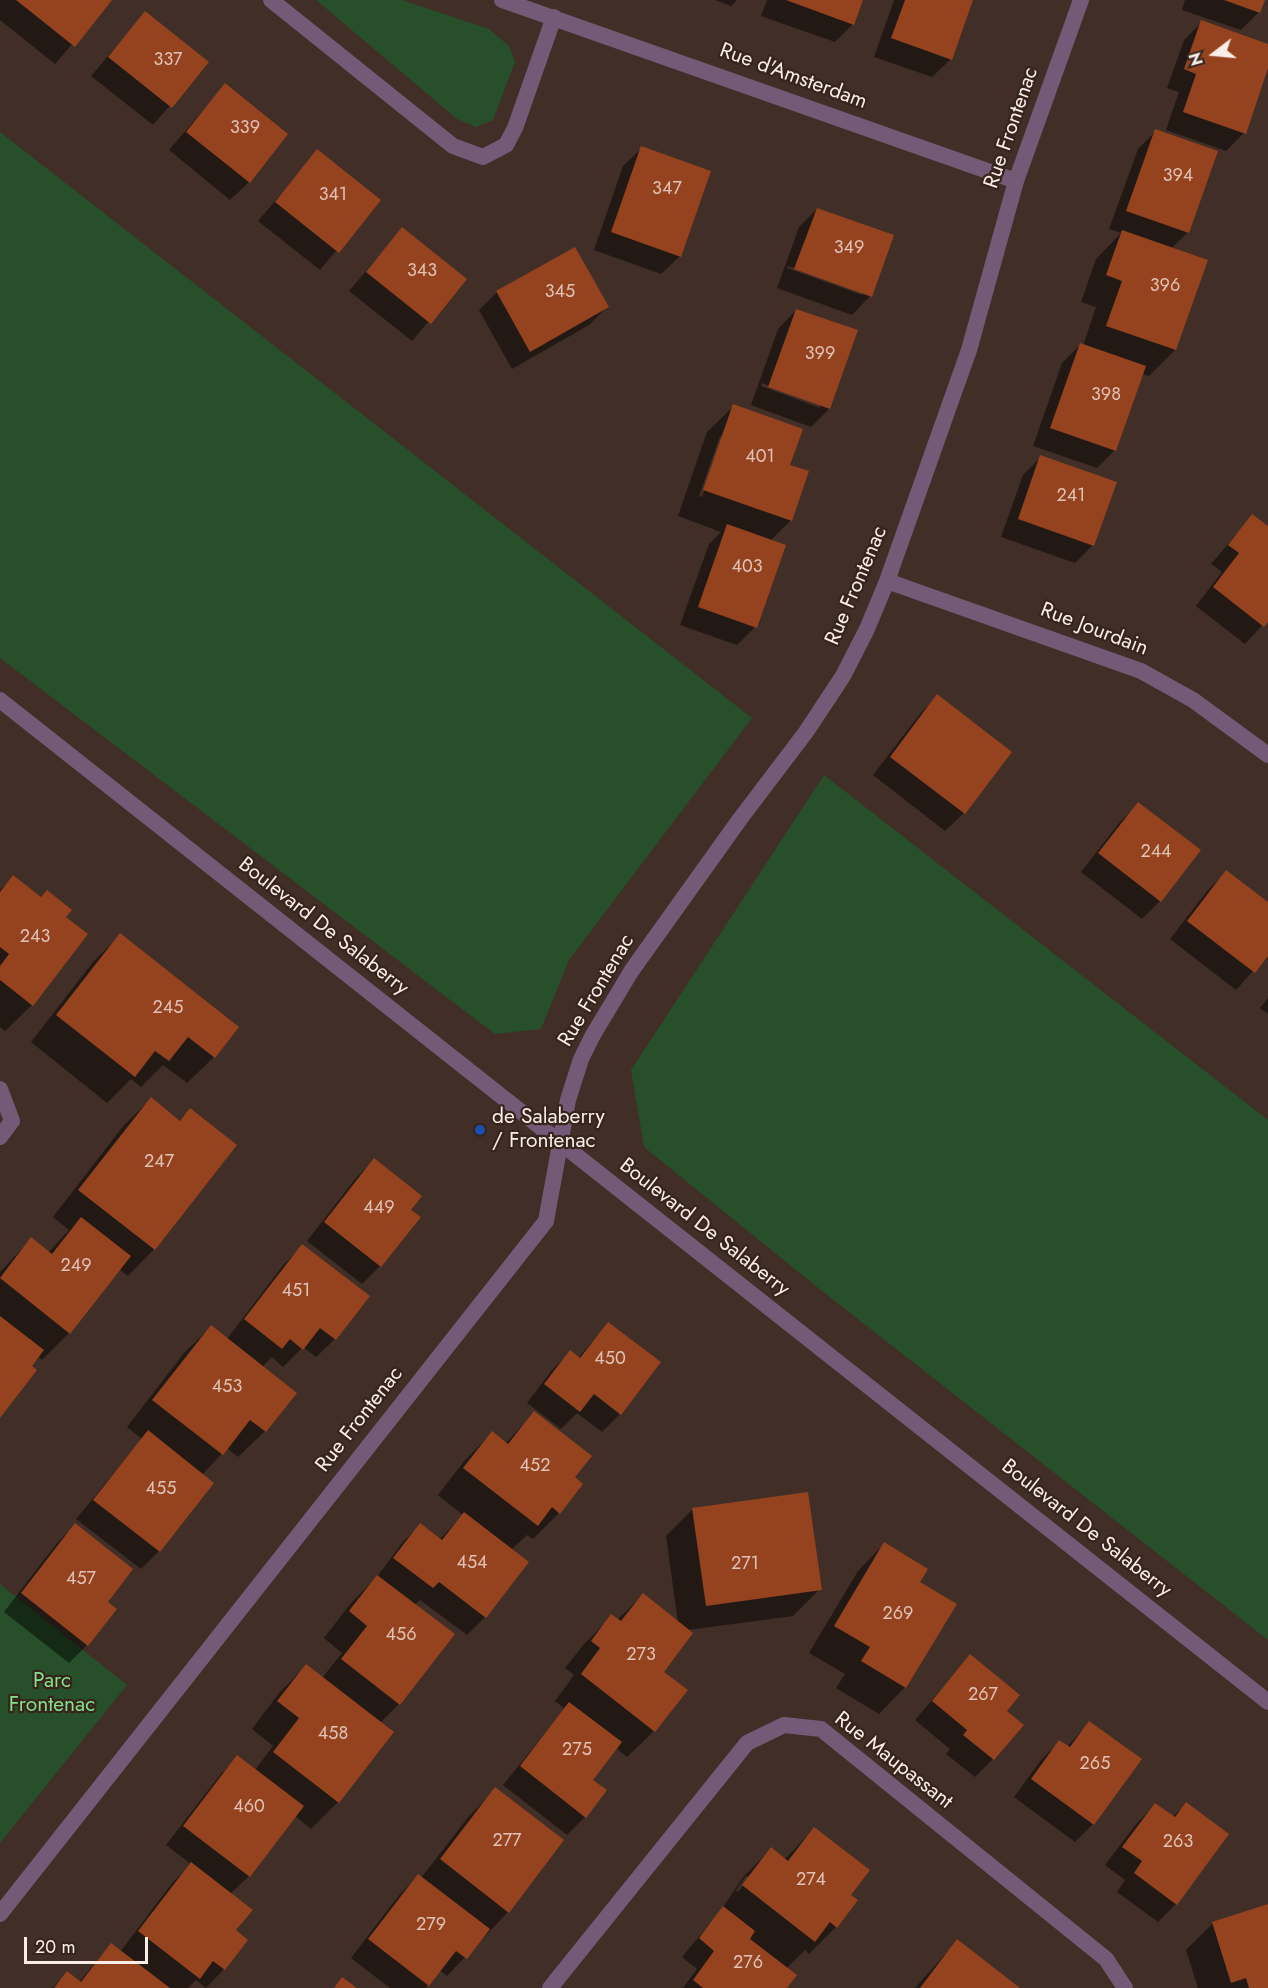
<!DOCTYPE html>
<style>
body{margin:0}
#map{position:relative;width:1268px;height:1988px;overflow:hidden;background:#402e27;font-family:Jost,sans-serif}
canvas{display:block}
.north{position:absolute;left:1184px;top:24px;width:60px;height:60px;-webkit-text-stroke:4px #36241d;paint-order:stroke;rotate:254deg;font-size:16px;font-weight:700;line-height:24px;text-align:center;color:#f9ede8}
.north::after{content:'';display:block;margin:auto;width:21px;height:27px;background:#f9ede8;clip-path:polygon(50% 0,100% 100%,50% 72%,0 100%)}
.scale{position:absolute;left:24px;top:1937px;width:124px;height:27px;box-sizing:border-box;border:3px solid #f9ede8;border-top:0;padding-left:8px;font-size:18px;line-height:21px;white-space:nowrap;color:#f9ede8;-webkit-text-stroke:4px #36241d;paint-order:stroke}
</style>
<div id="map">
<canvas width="1268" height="1988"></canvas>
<div class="north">N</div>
<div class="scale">20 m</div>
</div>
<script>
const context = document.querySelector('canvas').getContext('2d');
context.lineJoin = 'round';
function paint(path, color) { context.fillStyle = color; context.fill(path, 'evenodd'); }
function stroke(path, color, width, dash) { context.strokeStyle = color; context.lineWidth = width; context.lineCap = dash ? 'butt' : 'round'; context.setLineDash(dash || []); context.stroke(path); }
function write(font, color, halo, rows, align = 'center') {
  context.font = font + ' Jost,sans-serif'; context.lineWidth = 4.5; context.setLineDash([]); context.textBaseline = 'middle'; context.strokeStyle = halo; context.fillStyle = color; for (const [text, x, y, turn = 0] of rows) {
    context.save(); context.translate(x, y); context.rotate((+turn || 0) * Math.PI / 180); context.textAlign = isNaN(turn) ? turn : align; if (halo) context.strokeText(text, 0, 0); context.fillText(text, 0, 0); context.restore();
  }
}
paint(new Path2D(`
 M316 0H402L489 29 509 46 515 62 493 120 476 127 457 119Z
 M0 132 752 718 569 960 541 1029 495 1034 0 658Z
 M824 775 1268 1120V1640L822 1291 644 1147 631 1070Z
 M0 1584 127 1685 0 1843Z`), '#274f29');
paint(new Path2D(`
 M0 0H110L55 64 0 20Z
 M715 0H737L731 6Z
 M767 0H862L853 24 835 42 761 16Z
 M894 0H971L951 59 932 77 874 57Z
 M1185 0H1263L1259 12 1241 30 1182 10Z
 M145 13 207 62 153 125 91 76Z
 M1202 22 1268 45V64L1244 133 1226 151 1166 130 1179 92 1167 88 1184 40Z
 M225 85 249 182 230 200 169 150Z
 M1156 131 1188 232 1171 249 1175 350 1149 376 1142 374 1115 450 1097 468 1033 446 1062 363 1080 345 1083 346 1096 307 1081 302 1096 259 1121 233 1109 229 1138 149Z
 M642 148 680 256 661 274 594 250 623 166Z
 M318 151 379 200 320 270 258 221Z
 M817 209 870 296 852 315 777 288 799 227ZM788 266 862 292V295L787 268Z
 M402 229 464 279 412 341 349 291Z
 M497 292 607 307 589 325 512 369 479 310Z
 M796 310 856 331 829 409 811 427 751 405 778 329ZM762 383 820 404V408L761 386Z
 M734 406 788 466 791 520 770 541 755 627 737 645 680 625 709 544 721 532 678 516 707 432ZM720 436H724L702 497 699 496Z
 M1041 457 1093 545 1075 563 1001 537 1023 475Z
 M1252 516 1268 528V619L1245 644 1196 606 1222 572 1211 564Z
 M938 696 1010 752 964 813 945 831 873 775 920 714Z
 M1138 804 1160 901 1142 919 1081 872 1120 822Z
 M1226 872 1268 904V954L1236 990 1170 939 1208 890Z
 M13 877 64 917 32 1005 5 1031 0 1027V890Z
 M120 935 214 1057 187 1083 163 1065 141 1087 131 1079 107 1103 31 1042 93 962Z
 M1268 998V1014L1260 1008Z
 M151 1099 179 1121 190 1110 235 1145 154 1249 128 1276 119 1269 69 1333 42 1360 37 1356 0 1416V1272L31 1239 48 1253 69 1230 53 1217 124 1125Z
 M374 1160 409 1210 380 1266 362 1284 307 1241 356 1178Z
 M303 1246 335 1339 316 1357 303 1347 283 1367 272 1357 262 1367 265 1431 238 1457 227 1448 202 1475 212 1483 159 1551 141 1569 76 1519 142 1439 127 1427 184 1353 211 1327 227 1339 284 1264Z
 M608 1324 620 1414 602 1432 577 1413 561 1429 527 1403 552 1370 570 1352 578 1358Z
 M534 1413 573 1477 559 1513 533 1539 527 1535 511 1550 485 1617 467 1635 420 1600 414 1605 399 1704 380 1723 392 1732 338 1802 311 1829 295 1816 249 1876 230 1894 234 1931 246 1940 224 1969 206 1988 196 1980 188 1988H52L67 1973 79 1982 111 1945 120 1952 173 1882 191 1864 166 1845 220 1775 238 1757 255 1770 273 1746 252 1729 280 1692 306 1666 322 1678 342 1653 324 1638 351 1603 377 1577 402 1543 420 1525 439 1540 463 1515 438 1495 465 1460 492 1433 505 1444Z
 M693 1509 820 1589 793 1616 688 1630 662 1672 654 1731 627 1757 616 1748 591 1780 585 1817 567 1835 503 1785 565 1709 555 1701 574 1675 565 1668 585 1643 612 1616 617 1620 643 1595 678 1623 666 1536Z
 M75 1525 106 1602 87 1645 69 1663 4 1612 57 1543Z
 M884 1544 918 1583 905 1687 879 1714 836 1688 845 1674 809 1653 858 1571Z
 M970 1656 1005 1712 993 1759 975 1777 946 1754 950 1749 915 1720Z
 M1089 1723 1093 1824 1075 1842 1014 1797 1041 1760 1059 1742 1067 1747Z
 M496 1789 508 1912 447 1976 439 1970 425 1988H390L351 1958 400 1894 418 1876 421 1878 469 1816Z
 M1186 1804 1176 1904 1158 1922 1117 1892 1125 1880 1105 1865 1137 1823 1155 1805 1172 1817Z
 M814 1829 849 1896 856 1901 836 1927 809 1954 805 1950 786 1969 785 1988H683L697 1969 682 1957 718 1914 744 1876 771 1849 784 1860ZM746 1876H750L738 1892 736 1890Z
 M1268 1905V1988H1198L1186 1950 1212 1924Z
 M957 1941 1017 1988H915Z`), '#0007');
paint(new Path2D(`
 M16 0H112L75 47Z
 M786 0H863L854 25Z
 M905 0H973L952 60 891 38Z
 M1224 0H1265L1260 13Z
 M145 11 209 62 172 108 108 57Z
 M1201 20 1268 44V68L1246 134 1183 112 1196 74 1184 69Z
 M225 83 288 134 250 183 186 132Z
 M1155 129 1218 151 1189 233 1126 211Z
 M641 146 711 171 681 257 611 232Z
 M317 149 381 200 339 253 275 202Z
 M817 208 894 235 872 297 794 269Z
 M402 227 467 279 431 324 366 272Z
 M1122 230 1208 260 1176 350 1106 326 1122 281 1106 275Z
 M575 247 609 307 530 352 496 291Z
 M796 309 858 330 830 409 768 387Z
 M1080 343 1146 366 1116 451 1050 428Z
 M733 404 803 429 790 465 809 471 792 521 703 490Z
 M1040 455 1117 482 1094 546 1018 519Z
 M1252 514 1268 526V622L1264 627 1213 587 1239 553 1228 545Z
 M727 524 786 545 757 628 698 607Z
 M937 694 1012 752 965 814 890 757Z
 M1138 802 1201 850 1161 902 1098 853Z
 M1226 870 1268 902V956L1255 973 1187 921Z
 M13 875 41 897 47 890 72 910 66 917 88 934 33 1006 0 980V966L9 954 0 947V892Z
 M120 933 239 1027 215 1058 188 1037 169 1061 155 1051 135 1077 56 1015Z
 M151 1097 180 1121 190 1108 237 1145 155 1250 78 1190Z
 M374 1158 422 1196 411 1210 421 1217 381 1267 324 1222Z
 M81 1217 131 1256 70 1334 0 1278 31 1237 52 1254Z
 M302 1244 370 1296 336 1340 320 1328 303 1350 290 1339 282 1349 244 1319Z
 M0 1316 44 1350 32 1366 37 1370 0 1418Z
 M608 1322 661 1362 621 1415 594 1394 580 1412 544 1384 570 1350 580 1358Z
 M211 1325 297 1393 266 1432 250 1420 223 1455 152 1400Z
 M534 1411 592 1456 575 1477 583 1484 560 1514 552 1507 538 1526 463 1468 492 1431 508 1444Z
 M148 1430 214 1483 160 1552 93 1500Z
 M808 1492 822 1590 706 1606 692 1508Z
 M464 1512 529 1562 486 1618 439 1582 433 1588 393 1558 420 1523 442 1540Z
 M75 1523 133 1569 108 1602 117 1609 88 1646 21 1593Z
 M884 1542 928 1569 920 1582 957 1604 906 1688 861 1661 870 1647 834 1626Z
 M377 1575 455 1634 400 1705 341 1659 367 1626 349 1611Z
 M643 1593 693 1633 664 1672 688 1690 655 1732 581 1674 600 1648 591 1641 611 1614 621 1621Z
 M970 1654 1020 1695 1007 1711 1024 1725 994 1760 963 1735 967 1730 932 1701Z
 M306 1664 394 1732 339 1803 273 1752 299 1718 277 1701Z
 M569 1702 622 1742 593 1780 607 1790 586 1818 520 1766Z
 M1089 1721 1142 1759 1094 1825 1031 1779 1059 1740 1070 1747Z
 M237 1755 304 1806 250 1877 183 1826Z
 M495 1787 564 1840 509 1913 440 1859Z
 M1186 1802 1229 1834 1177 1905 1134 1873 1142 1861 1122 1847 1155 1803 1175 1817Z
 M814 1827 870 1870 851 1895 858 1900 837 1928 830 1922 815 1942 742 1885 771 1847 788 1861Z
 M191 1862 253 1910 236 1930 248 1940 225 1970 213 1961 200 1979 138 1931Z
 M418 1874 490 1929 467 1959 456 1951 429 1986 368 1939Z
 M1268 1904V1988H1249L1246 1978 1231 1983 1212 1922Z
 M723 1906 755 1931 750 1939 797 1975 787 1988H703L693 1980 714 1951 699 1938Z
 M957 1939 1020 1988H920Z
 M111 1943 170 1988H54L67 1971 81 1982Z
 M342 1977 357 1988H334Z`), '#95431f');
stroke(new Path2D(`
 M271 0 453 146 483 157 506 145 515 128 554 17
 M502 0 1016 181
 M887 581 1141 671 1193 700 1268 755
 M0 1089 12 1121 0 1137
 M0 1914 546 1221 568 1100 581 1059 593 1035 632 970 740 819 806 732 843 676 867 629 887 581 969 350 1016 181 1081 0
 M550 1988 747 1743 784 1725 821 1729 1106 1959 1125 1988`), '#745a76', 16);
stroke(new Path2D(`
 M0 700 1268 1702`), '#745a76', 16);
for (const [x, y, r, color] of [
 [480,1130,6,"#1a4fb4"]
]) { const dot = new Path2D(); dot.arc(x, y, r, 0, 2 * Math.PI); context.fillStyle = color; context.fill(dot); stroke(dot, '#36241d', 2); }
write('18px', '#e0c2b6', null, [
 ["337",168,61],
 ["339",245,129],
 ["394",1178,177],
 ["347",667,190],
 ["341",333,196],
 ["349",849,249],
 ["343",422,272],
 ["396",1165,287],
 ["345",560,293],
 ["399",820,355],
 ["398",1106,396],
 ["401",760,458],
 ["241",1071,497],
 ["403",747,568],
 ["244",1156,853],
 ["243",35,938],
 ["245",168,1009],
 ["247",159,1163],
 ["449",379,1209],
 ["249",76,1267],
 ["451",296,1292],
 ["450",610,1360],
 ["453",227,1388],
 ["452",535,1467],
 ["455",161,1490],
 ["454",472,1564],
 ["271",745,1565],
 ["457",81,1580],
 ["269",898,1615],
 ["456",401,1636],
 ["273",641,1656],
 ["267",983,1696],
 ["458",333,1735],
 ["275",577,1751],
 ["265",1095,1765],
 ["460",249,1808],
 ["277",507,1842],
 ["263",1178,1843],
 ["274",811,1881],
 ["279",431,1926],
 ["276",748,1964]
]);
write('21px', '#f9ede8', '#36241d', [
 ["Rue d'Amsterdam",793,77,20],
 ["Rue Frontenac",1012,128,-71],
 ["Rue Frontenac",857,586,-67],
 ["Rue Jourdain",1094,630,21],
 ["Boulevard De Salaberry",323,927,38],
 ["Rue Frontenac",597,991,-59],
 ["Boulevard De Salaberry",704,1228,38],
 ["Rue Frontenac",360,1420,-52],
 ["Boulevard De Salaberry",1086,1529,38],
 ["Rue Maupassant",893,1761,38]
]);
write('21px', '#f9ede8', '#36241d', [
 ["de Salaberry",492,1118],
 ["/ Frontenac",492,1142]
], 'left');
write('21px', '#84e189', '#36241d', [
 ["Parc",52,1682],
 ["Frontenac",52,1706]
]);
</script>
